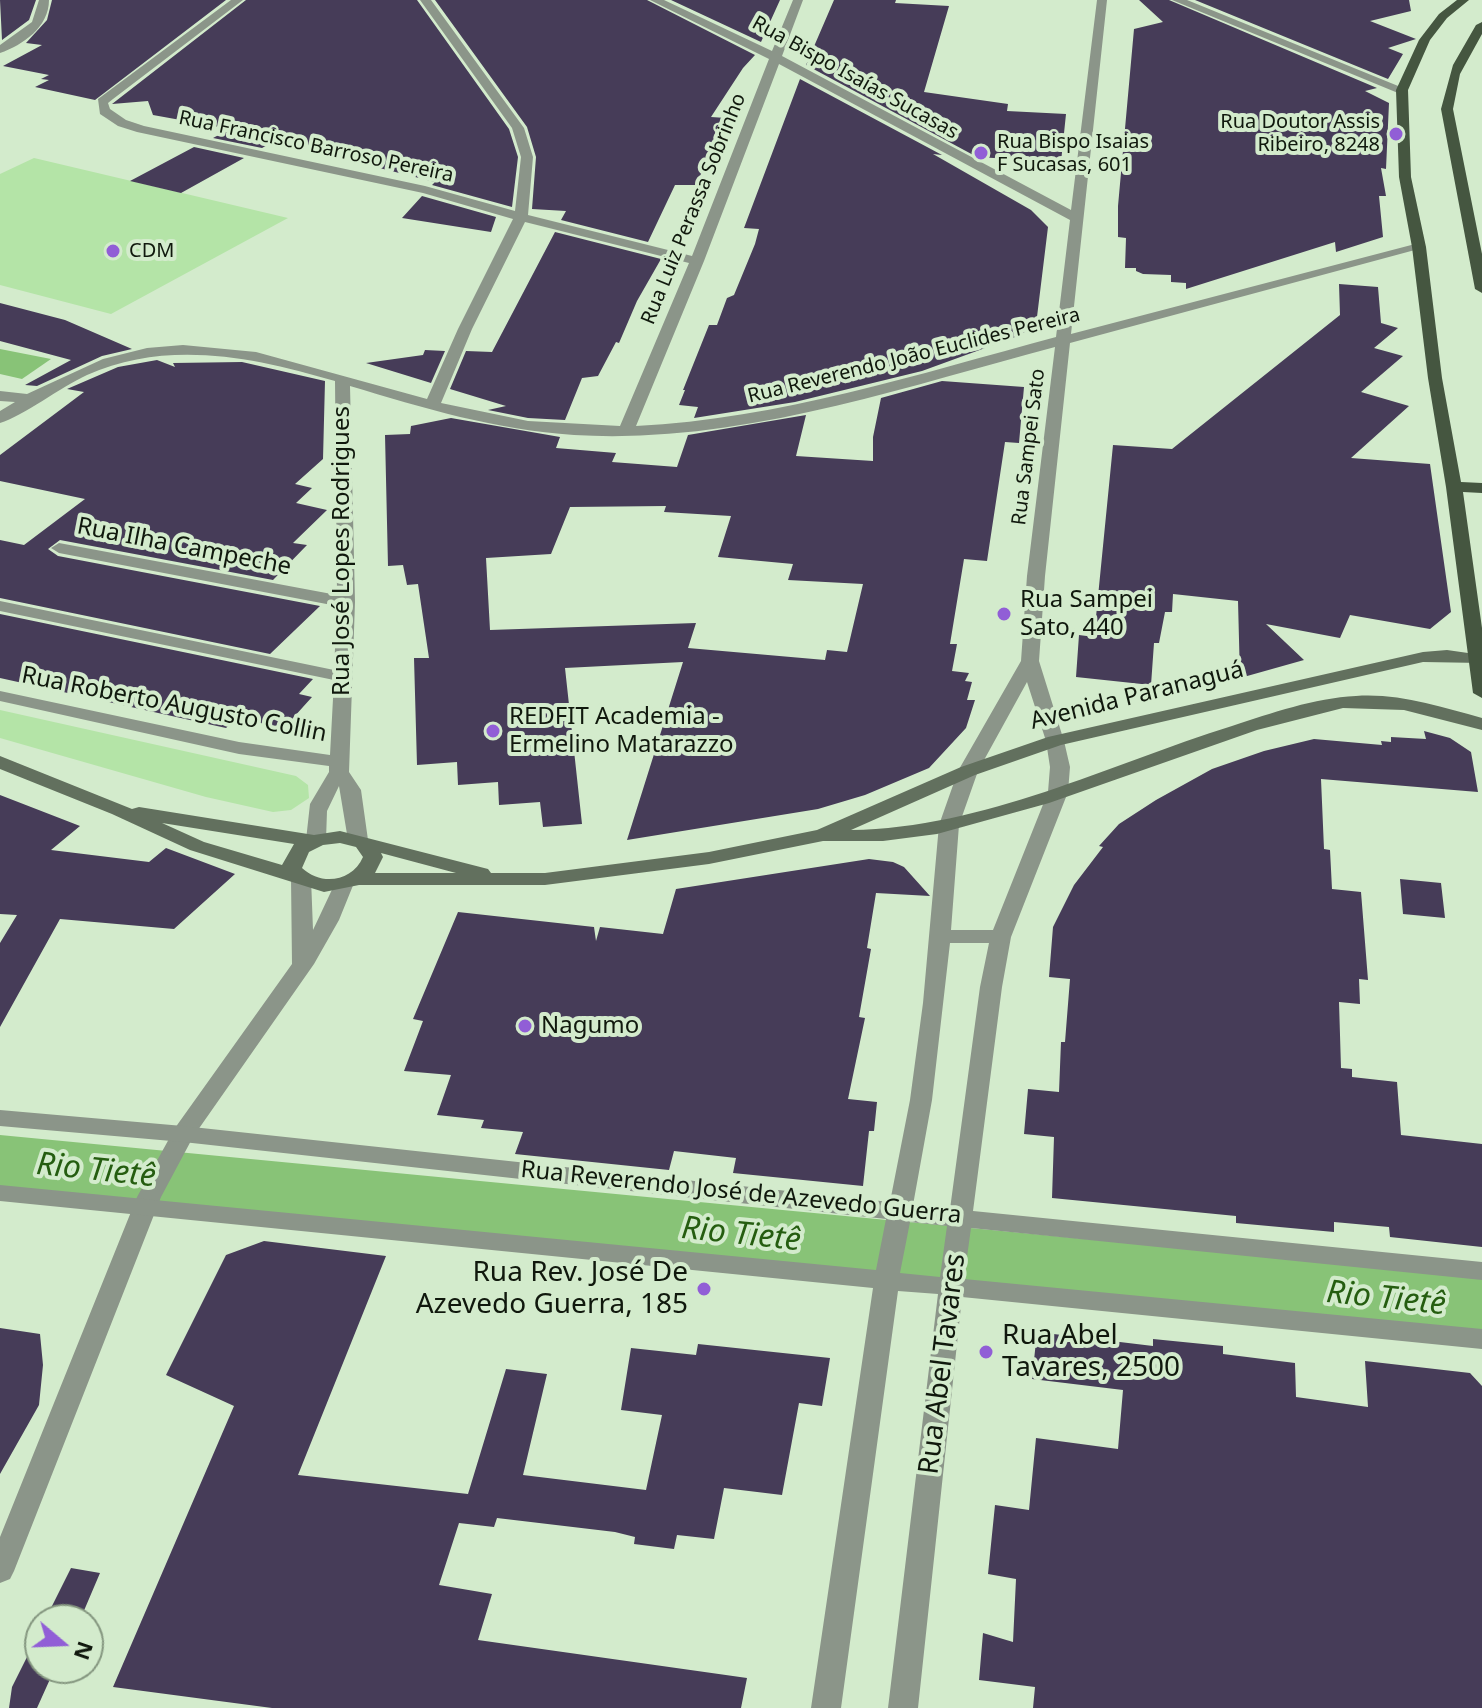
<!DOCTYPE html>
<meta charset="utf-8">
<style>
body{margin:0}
#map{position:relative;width:1482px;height:1708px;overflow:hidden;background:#d3ebcc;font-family:"Noto Sans",sans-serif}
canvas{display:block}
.north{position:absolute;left:24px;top:1604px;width:80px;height:80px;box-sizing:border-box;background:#d3ebcc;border:2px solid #859780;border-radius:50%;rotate:109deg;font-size:22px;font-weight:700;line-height:32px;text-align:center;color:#10180d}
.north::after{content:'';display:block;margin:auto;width:28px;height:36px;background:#915ed6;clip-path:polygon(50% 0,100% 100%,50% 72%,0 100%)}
</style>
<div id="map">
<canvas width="1482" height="1708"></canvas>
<div class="north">N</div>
</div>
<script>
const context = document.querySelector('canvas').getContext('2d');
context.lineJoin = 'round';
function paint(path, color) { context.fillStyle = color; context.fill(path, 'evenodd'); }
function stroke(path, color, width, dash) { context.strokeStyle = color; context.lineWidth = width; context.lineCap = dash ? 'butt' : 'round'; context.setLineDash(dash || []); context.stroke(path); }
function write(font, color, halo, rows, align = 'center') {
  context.font = font + ' "Noto Sans",sans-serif'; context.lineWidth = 8; context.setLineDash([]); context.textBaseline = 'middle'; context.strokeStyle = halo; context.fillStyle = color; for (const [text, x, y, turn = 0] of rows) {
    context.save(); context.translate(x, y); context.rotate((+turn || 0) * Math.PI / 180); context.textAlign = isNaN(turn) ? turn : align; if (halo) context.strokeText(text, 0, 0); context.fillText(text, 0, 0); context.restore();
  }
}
paint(new Path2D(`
 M34 158 288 218 111 314 0 285V174Z
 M0 710 296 776 308 785 309 798 291 810 273 812 206 797 0 738Z`), '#b4e4a7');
paint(new Path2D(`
 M0 349 51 359 22 379 0 374Z`), '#88c377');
paint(new Path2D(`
 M0 1135 1482 1277V1339L0 1189Z`), '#88c377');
paint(new Path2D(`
 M0 0H36L29 20 2 40Z
 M52 0H226L95 100 35 87 49 80 41 79 49 75 3 66 42 45 26 43 47 20Z
 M246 0H417L509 129 518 157 512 207 432 185 435 182 312 151 303 136 290 146 273 142 262 148 213 138 230 129 153 115 148 101 112 104Z
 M435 0H647L755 55 743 68 711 117 726 118 696 185H675L648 242 561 220 566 211 532 209 536 157 527 127Z
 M671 0H780L761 42Z
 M834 0H896L895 3 949 6 924 92 1008 104 1007 111 1066 114 1061 162 977 157 806 65Z
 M1139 0H1169L1377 88 1365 91 1389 103 1386 169 1381 168 1386 196H1379L1383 237 1336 252 1335 242 1186 289V283L1171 282V275L1143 274 1136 271V268H1125L1126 238 1118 237V206L1134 29 1163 22Z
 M1195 0H1409L1411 11 1370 21 1416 39 1388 48 1403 54 1388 79Z
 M800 79 942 155 933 154 1031 210 1048 227 1036 325 1018 336 922 371 795 402 694 418 698 407 679 405 685 390H683L709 325H717L727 298 734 295 755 244 759 229 744 228Z
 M194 147 244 158 181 193 130 181Z
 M422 196 496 217 491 232 402 218Z
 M555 232 661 259 637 301 619 343 616 342 598 376 582 378 565 420 528 418 488 410 506 406 450 389 466 351 492 352Z
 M1339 284 1378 287 1381 323 1398 328 1374 348 1403 356 1361 392 1409 406 1351 458 1430 464 1451 612 1430 629 1350 615 1340 638 1266 624 1304 660 1240 678 1238 601 1173 594 1172 612H1165L1159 643H1154L1151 685 1076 677 1079 635 1094 637 1113 445 1172 449 1340 315Z
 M0 303 65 320 132 349 102 356 37 386 25 385 71 360 0 341Z
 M425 350 445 351 431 383 366 363 423 355Z
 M157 360 175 367 173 363 242 362 325 381 323 459 295 484 312 488 296 503 327 510 293 543 307 545 273 580 60 540 48 549 58 556 320 606 270 654 0 598V540L24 545 85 499 0 481V455L84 392 67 389 118 367Z
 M942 381 1024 387 1019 443 1005 442 987 561 964 559 950 644H957L952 671 969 673 965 681 972 682 967 700H975L966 728 929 768 865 795 818 809 627 840 683 662 565 668 582 824 543 827 540 802 499 805 498 782 458 785 457 762 417 765 414 658H429L418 584 407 585 403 565 388 566 385 435 410 434 411 426 451 418 560 437 556 448 616 453 612 462 677 467 688 435 806 415 796 456 873 461V437L881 398ZM666 506 664 512 731 516 718 557 793 564 788 580 863 584 847 652 827 650 825 660 688 648 696 623 490 630 486 558 551 554 570 507Z
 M0 614 313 679 299 694 312 697 284 728 237 718 226 728 0 678Z
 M1424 731 1450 738 1471 752 1478 792 1321 779 1324 849 1330 850 1332 889 1361 892 1368 980 1359 979 1360 1004 1339 1002 1341 1068 1352 1069V1077L1397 1082 1401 1135 1482 1144V1247L1390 1237 1389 1227 1334 1222V1232L1236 1223V1216L1052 1198 1054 1137 1024 1134 1028 1089 1059 1092 1061 1042H1065L1070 979 1049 977 1053 927 1074 885 1103 847 1099 846 1119 824 1156 800 1212 769 1264 751 1314 739 1382 745 1381 741 1391 742V737L1426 739Z
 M0 795 80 826 51 850 149 862 166 848 235 874 174 929 60 919 0 1027V943L17 915 0 914Z
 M869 859 893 862 904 867 930 896 876 893 867 948 871 949 859 1017 865 1018 848 1099 877 1102 874 1131H869L863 1186 733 1173 736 1158 674 1151 669 1170 515 1154 523 1132 481 1128 484 1120 437 1115 451 1075 404 1071 423 1021 413 1019 458 912 594 927 596 941 600 927 663 934 676 889Z
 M1400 879 1441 883 1445 918 1403 914Z
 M264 1241 386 1256 298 1475 468 1494 506 1369 547 1374 523 1475 646 1490 662 1415 621 1410 631 1348 696 1355 698 1344 830 1358 822 1406 799 1403 782 1495 724 1488 714 1539 677 1535 674 1549 634 1544 635 1537 615 1532 497 1518 494 1527 459 1523 439 1585 492 1594 478 1640 747 1678 741 1708H272L113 1687 234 1406 166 1375 226 1255Z
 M0 1328 40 1334 43 1365 39 1405 0 1474Z
 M1037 1332 1153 1346V1339L1223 1346V1354L1295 1363 1296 1397 1368 1407 1365 1361 1470 1373 1482 1386V1708H1033L1035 1687 979 1680 983 1633 1013 1642 1016 1579 988 1574 995 1505 1029 1510 1036 1438 1118 1449 1123 1390 1032 1379Z
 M71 1568 100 1573 80 1620H45Z
 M40 1631V1668H55L37 1708H9L12 1687Z`), '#463c58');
paint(new Path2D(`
 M39 0H49C49 27 23 45 0 53V45L32 22Z
 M231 0H243L113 99 108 103 110 109 126 120 144 126 425 186 515 211 521 157 512 128 420 0H431L524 128 533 157 528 215 692 256 769 59 650 0H664L772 51 793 0H803L782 56 1071 210 1097 0H1107L1071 334 1419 243 1426 247 1070 343 1045 576 1039 661 1064 741 1055 747 1046 741 1027 682 978 771 968 777 958 771 1021 661 1027 576 1055 347C900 388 737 445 574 435 496 430 423 408 350 386L355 602 349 772 361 790 368 840 358 846 348 840 339 786 327 811 326 840 316 846 306 840 310 804 329 772V766L239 754 0 701V691L239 742 330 755 334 680 0 611V601L334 670 337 606 59 553 51 548 59 543 337 595 335 381C254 357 167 339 87 375 61 387 23 416 0 423V411L15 402 0 401V391L27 394 103 359 147 348 183 345 256 352 427 399 458 329 513 219 423 193 137 132 118 126 100 114 98 99ZM779 64 1070 220 1056 337C918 374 779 419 636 426L704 261ZM525 222 689 263 620 426 528 421 441 403 472 329Z
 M1172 0H1187L1408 90 1398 93Z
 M301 872 311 878 313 930 337 879 344 877 354 883 339 920 314 964 193 1137 161 1197 14 1571 10 1579 0 1583V1537L137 1197 175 1128 292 964 291 878Z`), '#8b9589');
paint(new Path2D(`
 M1055 735 1064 741 1070 767 1068 792 1011 937 1002 987 973 1211 1482 1262V1280L971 1228 964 1279 1482 1329V1349L962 1297 918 1708H888L938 1294 898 1291 841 1708H811L873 1288 0 1201V1185L876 1270 886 1219 183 1142 0 1126V1110L183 1126 890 1202 910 1100 923 1003 939 825 958 771 961 767H975L978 771 959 825 951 930H993L1048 792 1050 767 1046 741ZM950 943H989L980 987 950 1209 913 1205 932 1100ZM910 1222 947 1226 940 1277 900 1273Z`), '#8b9589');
paint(new Path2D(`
 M1447 650 1482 655V663L1423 662 1061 745 975 775 851 830C985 828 1107 765 1232 726 1272 713 1314 698 1356 696 1399 693 1441 707 1482 718V730L1404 710 1343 708 1257 730 1049 803 937 834 883 841H823L709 864 545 885H359L324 892 190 850 112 814 0 769V756L132 809 139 807 314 835 340 831 488 869 491 873H545L709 852 817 830 961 767 1048 737 1423 652ZM162 823 294 844 282 865 204 842ZM340 843 356 847 363 857C352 882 321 886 302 868L309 852 323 845ZM381 853 456 873H375L383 857Z`), '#62705e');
paint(new Path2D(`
 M1457 0H1469L1447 18 1430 40 1408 90 1411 177 1426 247 1442 378 1461 482 1482 483V493L1463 492 1482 628V698L1473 693 1446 487 1428 378 1412 247 1399 177 1396 90 1419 40 1439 14Z
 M1482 22V34L1460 74 1453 109 1482 254V293L1475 289 1441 109 1453 65 1476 25Z`), '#455640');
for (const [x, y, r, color] of [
 [1396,134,8,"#915ed6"],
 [981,153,8,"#915ed6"],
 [113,251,8,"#915ed6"],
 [1004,614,8,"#915ed6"],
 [493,731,8,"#915ed6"],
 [525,1026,8,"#915ed6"],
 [704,1289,8,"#915ed6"],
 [986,1352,8,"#915ed6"]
]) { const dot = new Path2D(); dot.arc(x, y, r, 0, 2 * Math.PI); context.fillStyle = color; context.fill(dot); stroke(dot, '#d3ebcc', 3); }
write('20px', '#10180d', '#d3ebcc', [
 ["Rua Bispo Isaías Sucasas",855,78,29],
 ["Rua Francisco Barroso Pereira",316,147,12],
 ["Rua Luiz Perassa Sobrinho",694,209,-68],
 ["Rua Reverendo João Euclides Pereira",914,356,-14],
 ["Rua Sampei Sato",1029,447,-83]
]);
write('20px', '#10180d', '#d3ebcc', [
 ["Rua Doutor Assis",1380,122,"right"],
 ["Ribeiro, 8248",1380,145,"right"],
 ["Rua Bispo Isaias",997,142],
 ["F Sucasas, 601",997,165],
 ["CDM",129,251]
], 'left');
write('24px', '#10180d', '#d3ebcc', [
 ["Rua Ilha Campeche",184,547,11],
 ["Rua José Lopes Rodrigues",342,551,-90],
 ["Avenida Paranaguá",1137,696,-14],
 ["Rua Roberto Augusto Collin",174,705,11],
 ["Rua Reverendo José de Azevedo Guerra",741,1193,6]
]);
write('24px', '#10180d', '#d3ebcc', [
 ["Rua Sampei",1020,600],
 ["Sato, 440",1020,628],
 ["REDFIT Academia -",509,717],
 ["Ermelino Matarazzo",509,745],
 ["Nagumo",541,1026]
], 'left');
write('28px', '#10180d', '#d3ebcc', [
 ["Rua Rev. José De",688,1273],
 ["Azevedo Guerra, 185",688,1305],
 ["Rua Abel",1002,1336,"left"],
 ["Tavares, 2500",1002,1368,"left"]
], 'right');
write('28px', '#10180d', '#d3ebcc', [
 ["Rua Abel Tavares",943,1364,-83]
]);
write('italic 32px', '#255d10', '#d3ebcc', [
 ["Rio Tietê",96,1171,6],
 ["Rio Tietê",741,1235,6],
 ["Rio Tietê",1386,1299,6]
]);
</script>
